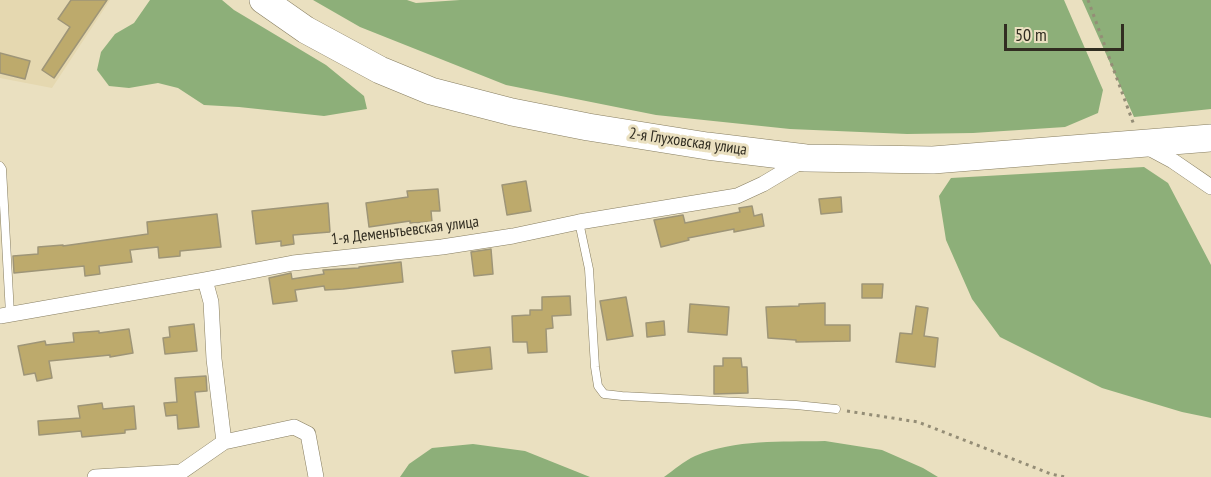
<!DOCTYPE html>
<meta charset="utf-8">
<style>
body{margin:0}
#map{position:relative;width:1211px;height:477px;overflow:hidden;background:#eae0c0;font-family:"PT Sans Narrow",sans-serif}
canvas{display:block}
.scale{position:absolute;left:1004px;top:24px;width:120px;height:27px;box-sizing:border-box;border:3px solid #312d21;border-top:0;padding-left:8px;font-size:18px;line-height:21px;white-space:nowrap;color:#312d21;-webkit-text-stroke:4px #eae0c0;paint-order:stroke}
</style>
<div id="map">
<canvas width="1211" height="477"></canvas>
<div class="scale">50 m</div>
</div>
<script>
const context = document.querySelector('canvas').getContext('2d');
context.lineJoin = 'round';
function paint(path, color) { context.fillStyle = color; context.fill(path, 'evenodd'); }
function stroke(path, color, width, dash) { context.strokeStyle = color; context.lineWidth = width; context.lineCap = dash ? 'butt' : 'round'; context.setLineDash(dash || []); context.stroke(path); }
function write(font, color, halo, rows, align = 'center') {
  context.font = font + ' "PT Sans Narrow",sans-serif'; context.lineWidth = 6; context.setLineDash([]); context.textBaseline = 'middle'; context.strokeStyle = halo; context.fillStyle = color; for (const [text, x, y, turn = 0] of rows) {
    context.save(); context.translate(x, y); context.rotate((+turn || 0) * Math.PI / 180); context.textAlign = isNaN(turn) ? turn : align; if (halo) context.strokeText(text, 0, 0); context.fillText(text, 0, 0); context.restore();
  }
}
paint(new Path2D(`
 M0 0H110L52 88 0 78Z`), '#e5d8b0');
paint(new Path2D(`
 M150 0H222L234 10 326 65 364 96 367 109 324 116 239 107 204 105 178 88 158 83 129 88 109 86 97 70 101 52 115 34 134 23Z
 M313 0H407L416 3 460 0H1064L1103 90 1098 113 1065 127 973 133 907 134 790 129 656 115 506 85 360 27Z
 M1082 0H1211V109L1134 117Z
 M1144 167 1168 183 1211 265V418L1182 412 1102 388 1000 337 972 299 946 240 939 196 951 178Z
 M825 441 882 450 923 468 938 477H664C674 470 684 461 695 456 735 439 782 442 825 441Z
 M473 444 525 451 590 477H400L409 464 432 448Z`), '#8daf79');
const building = new Path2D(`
 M71 0H107L54 78 42 70 70 27 58 19Z
 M0 53 30 61 25 79 0 73Z
 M526 181 531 211 507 215 502 185Z
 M438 189 440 211H431L432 222 410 223V221L369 227 366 203 408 197 407 191Z
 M841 197 842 212 821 214 819 199Z
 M328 203 330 232 293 235 294 244 281 246V241L256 244 252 211Z
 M752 206 754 216 762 214 764 226 734 232V229L688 238 689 240 661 247 654 220 683 215 685 223 740 212 739 208Z
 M217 214 221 247 180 251V256L159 258 158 247 130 250 132 262 99 266 100 274 85 276 84 266 14 273 13 256 38 254V247L63 245V246L148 234 147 222Z
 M491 249 493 274 474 276 471 252Z
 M401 262 403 282 343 289 325 290 324 286 295 290 297 301 273 304 269 278 291 273 292 279 324 274 323 270 359 268V267Z
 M862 284H883L882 298H862Z
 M570 296 571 315 552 316 553 328 546 329 547 352 528 353 527 342H513L512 316 530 315V310H542V297Z
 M626 297 633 336 607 340 600 301Z
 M825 303V325H850V341L796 342V340L768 338 766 307 799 306V304Z
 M690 304 729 307 727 335 688 332Z
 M916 306 928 308 924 336 938 338 935 367 896 362 900 333 912 334Z
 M664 321 665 335 647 337 646 323Z
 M194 324 197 351 165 354 163 338 170 337 169 327Z
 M129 329 133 353 110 357V355L49 361 52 378 37 381 35 373 24 375 18 346 45 341 46 345 74 342 73 333 99 331V333Z
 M490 347 492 369 455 373 452 351Z
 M723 358H741L742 367H747L748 393 714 394V366H723Z
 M206 376 207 391 195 392 199 427 178 429 177 415 166 416 164 403 177 402 175 378Z
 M102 403 103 409 134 406 136 429 125 430V433L82 437 81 431 39 435 38 421 80 418 78 406Z`);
paint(building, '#bdaa6c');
stroke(building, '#9e9577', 1.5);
const lane = new Path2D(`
 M0 166 2 169 10 314
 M579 222 589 269 595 367 598 386 604 394 622 396 796 405 836 409`);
const street = new Path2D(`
 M1145 146 1173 161 1211 187
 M0 316 205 280 293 263 442 247 513 236 579 222 737 196 763 184 805 159
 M224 442 294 427 308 434 316 477
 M95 477 181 472 224 442 214 359 211 302 205 280`);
const highway = new Path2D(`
 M263 0 306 30 380 70 431 91 512 112 588 127 707 146 806 158 933 160 1211 138`);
stroke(lane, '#867d60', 9);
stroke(street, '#867d60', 16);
stroke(highway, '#867d60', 28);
stroke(new Path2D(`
 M1088 0 1134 125
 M847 411 918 422 1051 474 1065 477`), '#948d76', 3, [3, 4.5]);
stroke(lane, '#fff', 8);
stroke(street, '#fff', 15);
stroke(highway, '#fff', 27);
write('16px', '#312d21', '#eae0c0', [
 ["2-я Глуховская улица",688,142,8],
 ["1-я Деменьтьевская улица",405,231,-7]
]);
</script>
